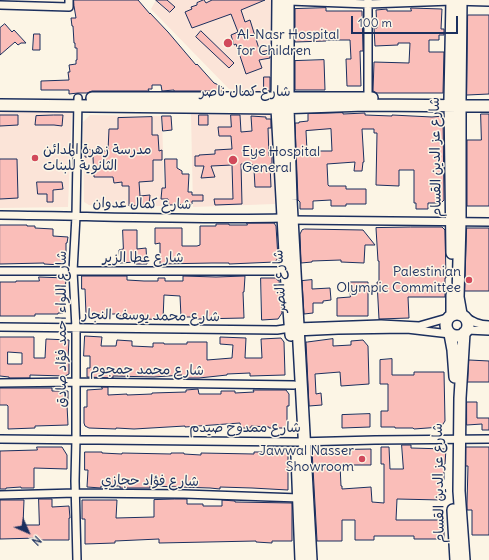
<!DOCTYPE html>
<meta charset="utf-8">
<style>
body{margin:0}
#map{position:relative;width:489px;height:560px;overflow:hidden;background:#fcf5e5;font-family:Delius,sans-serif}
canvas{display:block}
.north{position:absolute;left:8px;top:512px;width:40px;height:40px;-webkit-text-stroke:3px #fcf5e5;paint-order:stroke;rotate:135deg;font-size:11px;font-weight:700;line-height:16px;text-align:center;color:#1b2f5e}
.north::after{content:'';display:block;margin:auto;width:14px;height:18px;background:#1b2f5e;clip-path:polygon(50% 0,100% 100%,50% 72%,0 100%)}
.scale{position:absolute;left:351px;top:16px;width:107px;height:18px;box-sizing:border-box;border:2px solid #1b2f5e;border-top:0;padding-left:5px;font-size:12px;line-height:14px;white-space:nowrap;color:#1b2f5e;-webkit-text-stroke:3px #fcf5e5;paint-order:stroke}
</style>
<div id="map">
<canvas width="489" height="560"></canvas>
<div class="north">N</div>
<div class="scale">100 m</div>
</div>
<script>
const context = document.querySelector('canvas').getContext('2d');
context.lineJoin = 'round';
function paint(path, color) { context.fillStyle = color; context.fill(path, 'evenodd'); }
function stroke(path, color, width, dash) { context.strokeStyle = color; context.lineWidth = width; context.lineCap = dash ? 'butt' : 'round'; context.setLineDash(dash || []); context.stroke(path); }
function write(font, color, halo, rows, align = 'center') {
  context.font = font + ' Delius,"Playpen Sans Arabic",sans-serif'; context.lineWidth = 3; context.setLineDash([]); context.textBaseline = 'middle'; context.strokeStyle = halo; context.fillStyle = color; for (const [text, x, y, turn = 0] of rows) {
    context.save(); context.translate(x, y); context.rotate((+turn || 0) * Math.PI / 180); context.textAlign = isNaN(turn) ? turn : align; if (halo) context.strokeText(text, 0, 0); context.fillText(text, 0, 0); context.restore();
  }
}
paint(new Path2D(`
 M156 0H271L272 92 229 89 151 9Z
 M0 108H72L68 207 0 208Z
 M191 114 273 115 275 204 193 207Z
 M90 115 162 116 164 188H161L162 206H95L89 205 84 202 83 122Z`), '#fbe4d8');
const building = new Path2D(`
 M74 0H138L150 14V13L168 32 196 65 197 64 214 83 221 86 224 91H174V90L162 91 161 85H152V89H148L149 91H92L87 93H78L69 94V90H41V81L69 80 68 72H70L69 65 76 64V60H77V48H75V43H74L73 26H72L71 18H76L74 6Z
 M156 0H167L175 7 170 12Z
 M204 0 206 3 212 0H265L241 10 245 22 250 20 260 52 269 50 270 58 259 60 262 68 246 74 236 44 234 45 231 35 238 32 231 14 192 28 185 12 192 9 191 7 197 5V3Z
 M326 8V11H362L363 51H360L361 86H347L346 59H351L350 40H326V41L295 42V9Z
 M411 8 442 9 441 29H444V35H439V40H429V52H444L443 93H377L373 91 374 62 409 63 410 43H398V45L375 46 374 28H377L376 10 387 9V11H411Z
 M468 15H489V94L467 95Z
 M5 24 12 32 14 30 26 43H21L18 45 15 42 0 55V28Z
 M201 31 234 63 229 68 196 37Z
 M34 34H40V50H33Z
 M324 60 325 90H295V61Z
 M264 77H270V91H264Z
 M343 113V114L365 113V115L392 116V115L432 117 443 116 444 200 441 203H428V209H416V203H414V170H399V186L376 185 377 133H374V129H362L364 162H363L362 171H354L355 162 327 164 328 185 329 186H346V189H366V204H346V206H331V200L313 201V209H300V202L298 200 295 123H299V122L308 121V114ZM331 129 332 151H307L306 131Z
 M481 114H489V206H467V140H481Z
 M0 115H18V125L0 126Z
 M54 115H63L62 126 54 125H35L36 116Z
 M199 115H208V125H199Z
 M231 115H240L241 132 252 131 251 116 266 117V119H271V128H268L269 156H272V164H270L271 187H255L254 169H252V164H241L242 204 215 205 214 199H233L232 165 211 166 215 177 201 178 204 166H195V156H199V155L215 154V150L232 149 231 136H219L218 127H231Z
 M162 116H171L172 130 163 131Z
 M152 117V135H158L159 151 162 150V160H153V181L139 182 140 196 150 195 149 205 129 206V186H122V182L114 183 113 177H94L93 157H85V149L93 150V151H108L109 129H118V118Z
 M0 159H17L18 198 0 199Z
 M165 159H177V168L182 171V174H189L188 192H192V195H203V201H192V204L169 205 168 199H161L162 188H165Z
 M37 182H62L63 189 53 190V202H47V194H38Z
 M247 223H274L276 226 278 258 275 262 229 264V263H212L160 264V243L155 244V228H182V246H197L200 245V226H216V224H229V225H247Z
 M0 225H27V226H35V228L53 229V236L68 237 67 243H66V261L65 264 62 265 44 264V263L0 264Z
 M411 227H442L445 230 446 278H445V297H408L409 318 379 319 377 282H379V261H378L376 228Z
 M467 228H489V291H465Z
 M305 229 363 230 375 245H365L364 263 341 262V260L312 261V262L301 263 300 234 302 230Z
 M123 230H137V249L146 248 147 264H135V262L120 263 119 250 123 249Z
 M82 276H127V280L144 281H158V278H165V281H183V276L216 277 245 276 244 292H243L244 318 197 319V317H181L180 296 164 295 163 320 132 318V316H117V314H86L85 289H82Z
 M39 277 66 278 65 293 64 292V308H63V313H58V314H35V316H0V282H16V281H39Z
 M261 278H277V280H279L282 313 278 319 262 320Z
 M312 280V289L330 288 331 300 323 301V303H313V313L304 314 302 281Z
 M350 282H368V316H337V298L350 297Z
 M85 336 102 337 101 346H116L117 340 132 341V346L153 347V343H164V344H187V342H207V360L232 358 233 345 220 344V337L246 338 245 358H262L261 339 281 338 284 342 285 375 250 376V373L227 374V375L199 378H182V375L154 377 113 376V378L87 377V368H90V356H84Z
 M0 337H34V358H45L46 339 69 340 68 359H69V374L65 376 30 375V378H9V377L0 376ZM8 352 22 353V364H8Z
 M333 339V346L351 345V341L363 340 368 346 369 384 341 386 340 372 315 374 316 394 321 393 322 405 309 406 306 342H307Z
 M392 359V375H414V372H444L445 421 441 427 414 429 413 428H395V427H381V411H388V384H380V360Z
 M469 360 489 361V382H468Z
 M102 387H108V395L127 394V395L152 394V393L186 392V390L198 389 199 394H221V391H235V393L254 392 253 390H286L289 394V406H287V428H269V427L251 426V428H241L240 423 185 427V426L134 429 116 428V429L89 428 85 426 84 423V407H87V390L102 389Z
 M0 388H52V391H68V405H67L68 425 35 426V428L8 429V406L7 405H0Z
 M467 402H477V418H489V430H482V424L467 425Z
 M370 414V427L342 428V415Z
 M402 445H411V448L446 449 445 464H444V480H442L441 500 397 499 396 520H444V539H414V536H374V540H355V520H342V541H317L312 450 371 449V465H340L341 486H342V489L371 487 372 502 384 503V464H381V447H389L390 469H403Z
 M37 447H62L67 455V469L34 468V488H21V487L6 488V489H0V451L37 450Z
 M466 447H489V535H472V510H467V503L468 466H466Z
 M85 452H102V453L122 454V453L171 454V453H184V454L201 455V453L254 454V452H265V453L288 452V490L252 488 220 487V489L210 488 150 486V488H120V486H101V488L87 487 88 470H85Z
 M39 499H52V507L69 506 70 518H69V540H39V538L0 539V500H24L23 525H39Z
 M175 499H187V504H203V506H222V500L235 501V502L292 503V541H272V543L256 542V541L159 543V539L115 541V543L85 544V519H82V500H117L116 518 154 517V500Z`);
paint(building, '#fabeb9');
stroke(building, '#1b2f5e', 1);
const street = new Path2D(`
 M289 1 368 4 452 1 489 2
 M0 5 69 7V0
 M368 98V0
 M0 215C94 216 189 220 283 218
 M292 220 489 222
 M0 271H286
 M464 316C473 322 479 325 489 325
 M0 327 277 330 297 327 381 324 419 326 447 318
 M467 330 489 331
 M295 332 338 330 407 329 450 334
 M0 383 76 382 294 385
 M0 439 297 442 375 440 489 439
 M0 495 76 493 184 494 299 498
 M77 560 75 481 76 439V328L73 271 76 216 78 98`);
const secondary = new Path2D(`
 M278 0 277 108 286 271 291 335
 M288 0V108L291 200 311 560
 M92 98H372
 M0 105 277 108 365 105 489 106
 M452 253 450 99 452 0
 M446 325a11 11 0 1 1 22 0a11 11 0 1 1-22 0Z
 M452 314V295
 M461 314 458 297 460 221V99L461 0
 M464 333 460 398 459 491 464 560
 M450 334 453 350 455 377
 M297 456 301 560
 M453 510 456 560`);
stroke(street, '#1b2f5e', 10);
stroke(secondary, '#1b2f5e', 14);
stroke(street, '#fcf5e5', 7);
stroke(secondary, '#fcf5e5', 11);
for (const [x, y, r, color] of [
 [228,43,5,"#d1495b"],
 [35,158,4,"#d1495b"],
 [233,160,5,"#d1495b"],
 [469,280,4,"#d1495b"],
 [362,459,4,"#d1495b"]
]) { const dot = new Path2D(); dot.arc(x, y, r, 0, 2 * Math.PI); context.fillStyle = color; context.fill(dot); stroke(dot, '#fcf5e5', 1.5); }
write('14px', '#1b2f5e', '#fcf5e5', [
 ["Al-Nasr Hospital",237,35],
 ["for Children",237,51],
 ["مدرسة زهرة المدائن",43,150],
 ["الثانوية للبنات",43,166],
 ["Eye Hospital",242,152],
 ["General",242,168],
 ["Palestinian",461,272,"right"],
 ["Olympic Committee",461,288,"right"],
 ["Jawwal Nasser",354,451,"right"],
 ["Showroom",354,467,"right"]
], 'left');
write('14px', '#1b2f5e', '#fcf5e5', [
 ["شارع كمال ناصر",245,92],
 ["شارع عز الدين القسام",436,157,-91],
 ["شارع كمال عدوان",142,204,1],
 ["شارع عطا الزير",143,258],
 ["شارع النصر",280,281,-93],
 ["شارع محمد يوسف النجار",151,316,1],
 ["شارع اللواء احمد فؤاد صادق",62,329,-90],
 ["شارع محمد جمجوم",147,370,1],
 ["شارع ممدوح صيدم",245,428],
 ["شارع فؤاد حجازي",150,481,1],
 ["شارع عز الدين القسام",439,483,-91]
]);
</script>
